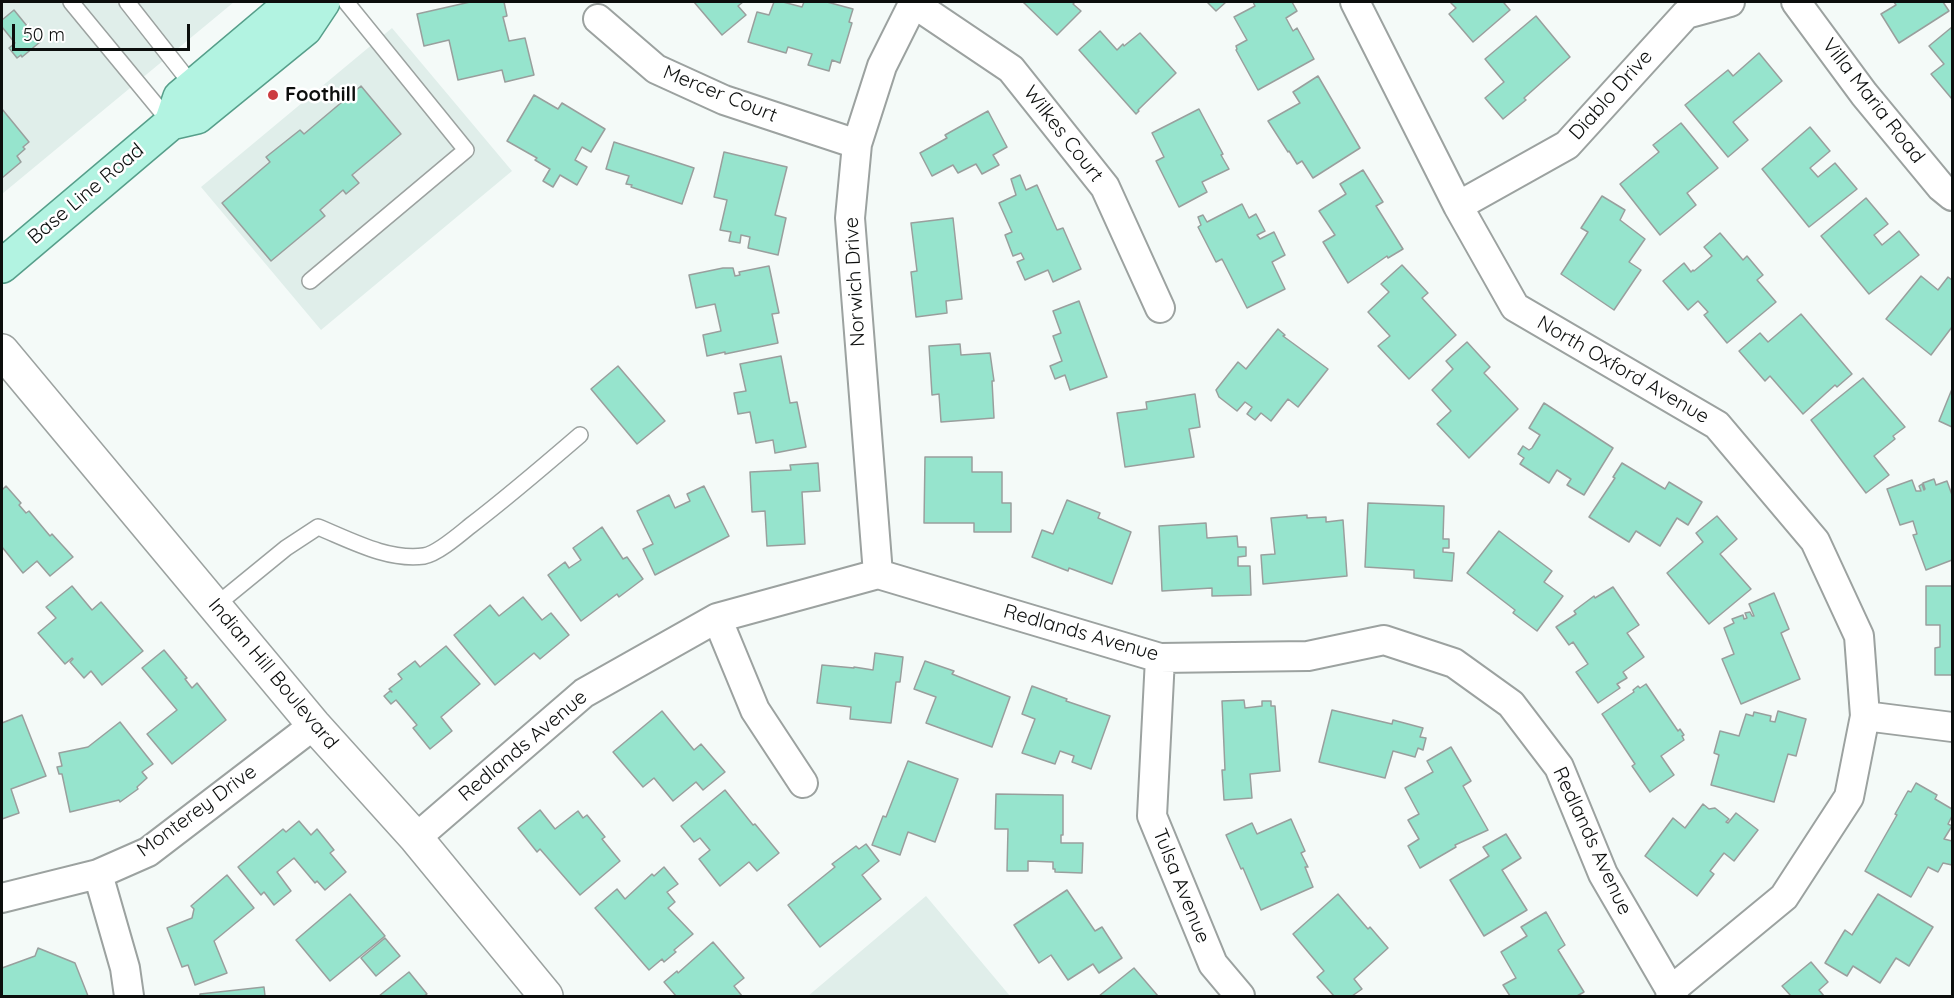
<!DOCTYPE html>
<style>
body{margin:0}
#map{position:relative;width:1954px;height:998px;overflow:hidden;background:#f4faf8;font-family:Quicksand,sans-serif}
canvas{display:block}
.frame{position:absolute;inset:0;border:3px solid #0c0e0d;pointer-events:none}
.scale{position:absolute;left:12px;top:24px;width:178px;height:27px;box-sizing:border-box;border:3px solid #0c0e0d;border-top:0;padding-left:8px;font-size:18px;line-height:21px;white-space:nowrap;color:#0c0e0d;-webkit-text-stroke:4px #fff;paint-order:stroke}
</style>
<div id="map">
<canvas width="1954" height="998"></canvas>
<div class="frame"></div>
<div class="scale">50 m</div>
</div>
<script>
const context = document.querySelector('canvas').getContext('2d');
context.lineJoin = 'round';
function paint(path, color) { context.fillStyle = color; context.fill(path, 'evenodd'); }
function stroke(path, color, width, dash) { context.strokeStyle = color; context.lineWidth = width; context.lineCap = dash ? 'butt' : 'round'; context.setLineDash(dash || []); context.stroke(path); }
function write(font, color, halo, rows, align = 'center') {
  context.font = font + ' Quicksand,sans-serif'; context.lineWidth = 5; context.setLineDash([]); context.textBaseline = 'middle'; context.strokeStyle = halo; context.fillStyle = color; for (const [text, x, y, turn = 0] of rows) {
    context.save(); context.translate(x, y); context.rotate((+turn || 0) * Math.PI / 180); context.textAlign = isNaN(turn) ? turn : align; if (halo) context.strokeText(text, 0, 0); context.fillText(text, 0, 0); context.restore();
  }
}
paint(new Path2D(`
 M2 2H234L2 194Z
 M392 28 512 171 321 330 201 187Z
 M926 896 1010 996H808Z`), '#e0eeea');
const building = new Path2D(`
 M470 2H504L507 16 503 17 509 41 525 38 534 75 505 82 502 70 458 80 449 40 424 46 417 14Z
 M694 2H743L738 6 746 15 722 35Z
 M774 2H783L802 7 804 2H827L853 9 849 22 852 23 840 63 832 60 829 71 808 65 812 54 788 47 786 53 748 42 757 12 769 15Z
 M1023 2H1075L1073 4 1081 11 1057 35Z
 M1207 2H1226L1216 11Z
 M1253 2H1292L1297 11 1286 18 1293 31 1297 28 1314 59 1258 90 1236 50 1237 49 1236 46 1247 40 1234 17 1255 6Z
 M1450 2H1506L1504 3 1510 10 1473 42 1449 14 1456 8Z
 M1894 2H1943L1949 11 1899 43 1881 14 1896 5Z
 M14 10 40 42 22 57 21 55 17 58 9 48 15 43 2 27V20Z
 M1536 16 1570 57 1524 98 1526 100 1503 119 1485 98 1504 82 1485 59Z
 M1952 27V99L1931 74 1944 64 1929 46Z
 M1100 31 1117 50 1123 44 1124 46 1140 33 1176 73 1138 110 1139 111 1136 114 1079 50Z
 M1759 53 1782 81 1733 122 1748 140 1728 157 1685 105 1728 70 1733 76Z
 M1318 76 1360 148 1313 178 1302 161 1297 164 1289 151 1288 152 1268 121 1300 103 1293 92Z
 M361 86 401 134 352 175 359 183 346 194 343 190 320 210 325 216 271 261 222 203 270 162 266 157 300 130 304 134Z
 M534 95 558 109 562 103 605 129 591 152 582 147 575 160 587 167 577 185 560 175 553 187 543 181 550 169 535 160 537 158 507 141Z
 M2 109 29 142 23 147 25 149 17 156 21 162 2 178Z
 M1199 109 1223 154 1221 155 1229 169 1202 182 1207 192 1179 207 1156 161 1164 157 1152 133Z
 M988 111 1007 147 993 155 999 165 982 174 976 164 958 173 953 165 932 176 920 153 947 138 945 135Z
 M1681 123 1718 168 1687 193 1696 205 1660 235 1620 184 1659 152 1653 145Z
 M1810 127 1830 151 1810 168 1818 177 1835 163 1857 189 1809 227 1762 169Z
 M614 142 694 168 682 204 631 187 632 185 626 184 629 176 606 169Z
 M724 152 787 167 775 215 786 218 778 255 748 248 750 237 741 235 740 243 729 241 731 232 720 230 727 200 714 197Z
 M1363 170 1383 202 1376 206 1403 249 1388 258 1387 256 1348 283 1323 242 1335 235 1319 211 1346 194 1340 184Z
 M1020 175 1026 190 1037 185 1057 230 1063 228 1081 269 1053 282 1048 270 1025 280 1017 262 1024 259 1021 253 1013 256 1005 235 1012 232 999 203 1016 195 1011 179Z
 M1602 196 1625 210 1620 220 1645 239 1629 262 1641 270 1614 310 1561 274 1588 232 1581 228Z
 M1866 198 1888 224 1874 235 1882 245 1899 231 1919 255 1869 294 1821 236Z
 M1242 204 1249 218 1256 214 1265 231 1257 235 1260 239 1274 232 1285 255 1272 262 1285 289 1247 308 1222 259 1216 262 1198 227 1201 225 1198 217 1203 215 1207 222Z
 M953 218 962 299 946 301 947 313 916 317 911 272 917 271 911 223Z
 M1720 233 1743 260 1747 256 1763 275 1757 280 1776 302 1727 343 1704 315 1708 312 1698 301 1688 310 1663 281 1684 263 1691 272 1693 270 1694 271 1712 256 1704 247Z
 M1402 265 1428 293 1422 298 1456 335 1409 379 1378 346 1390 336 1368 312 1389 292 1381 284Z
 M769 266 779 313 772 314 778 343 725 354V352L707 356 703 335 721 331 715 304 696 308 689 275 723 268H733L735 276 740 275 739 272Z
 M1921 276 1938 290 1948 277 1952 280V327L1931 355 1886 319Z
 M1079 301 1107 377 1070 390 1065 375 1055 379 1050 366 1062 361 1053 336 1061 333 1053 311Z
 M1801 314 1852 374 1837 387 1835 385 1803 414 1770 376 1765 381 1739 351 1760 333 1768 342Z
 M1278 329 1285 335 1283 336 1328 369 1298 407 1288 399 1271 421 1261 413 1255 420 1247 414 1252 407 1245 402 1237 411 1219 397 1216 390 1238 362 1246 369Z
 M1467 342 1490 367 1484 373 1518 409 1469 458 1437 424 1451 411 1432 390 1453 369 1446 361Z
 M960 344 961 355 990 353 994 381H992L994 418 941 422 939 394 932 395 929 346Z
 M781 356 790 403 797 402 806 447 775 453 773 440 756 443 750 412 738 414 734 393 746 391 740 364Z
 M618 366 665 421 637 444 591 389Z
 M1863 378 1905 427 1893 436 1895 439 1874 456 1889 475 1866 493 1811 420Z
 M1952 389V427L1939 421Z
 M1195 394 1200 427 1189 429 1194 457 1125 467 1117 413 1147 409 1146 402Z
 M1544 403 1613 448 1584 495 1567 485 1571 479 1557 470 1549 483 1520 464 1524 458 1518 454 1523 446 1529 450 1532 448 1540 435 1529 428Z
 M925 457H972V472H1002V503H1011V532H974V523H924Z
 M818 463 820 491 802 492 805 544 767 546 765 511 752 512 750 472 791 470 790 465Z
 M1622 463 1665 489 1669 482 1702 502 1688 525 1677 518 1660 546 1636 531 1629 542 1589 517 1615 478 1613 477Z
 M1934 479 1936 485 1947 481 1952 495V560L1926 570 1913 535 1917 534 1913 521 1900 525 1887 489 1912 480 1916 491H1921L1919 486 1922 484 1924 490 1925 489 1923 483Z
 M6 486 21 503 19 505 26 513 29 511 50 536 52 534 73 557 50 576 37 561 23 573 2 547V490Z
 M704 486 729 536 655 575 643 549 653 544 637 511 669 495 675 508 690 501 687 494Z
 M1067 500 1100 513 1098 518 1131 532 1112 584 1069 568 1068 571 1032 557 1042 530 1053 534Z
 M1368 503 1444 506 1443 539H1449V548H1443V552L1454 553 1452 581 1414 578V570L1365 567Z
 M1307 515V518L1326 517V522L1343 520 1347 576 1263 584 1261 555 1275 554 1271 518Z
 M1717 516 1737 539 1720 554 1751 589 1709 624 1667 573 1703 542 1696 533Z
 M1206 523 1207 538 1237 536 1238 547H1246V556L1238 557V566H1250L1251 595 1212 596V588L1162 591 1159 526Z
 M602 527 623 559 627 557 643 579 619 597 617 594 581 621 548 575 565 562 569 568 581 560 573 548Z
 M1499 531 1552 571 1544 582 1563 596 1537 631 1513 613 1515 610 1467 573Z
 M72 586 92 610 101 602 143 651 102 685 91 671 84 678 70 662 73 659 72 658 65 664 38 633 56 618 46 607Z
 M1926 586H1952V675H1935V648L1940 647V625H1926Z
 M1613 587 1639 625 1627 633 1644 657 1623 672 1627 678 1617 684 1620 688 1598 703 1576 672 1588 664 1573 642 1569 645 1556 627 1576 614 1574 611 1594 596 1595 598Z
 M1774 593 1789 629 1781 633 1800 679 1741 704 1722 659 1734 654 1724 628 1734 623 1732 619 1743 615 1744 619 1747 618 1745 613 1750 612 1752 616H1754L1749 604Z
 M523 597 542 620 551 613 569 635 540 659 534 653 495 685 454 635 490 605 499 616Z
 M446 646 480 684 441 717 452 731 430 749 413 728 417 725 396 700 391 704 384 696 390 691 392 692 389 689 402 679 398 674 415 661 420 667Z
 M164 650 187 678 185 679 192 688 197 683 226 720 172 764 147 734 177 710 142 668Z
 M875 653 903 657 900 682H896L891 723 850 719 851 707 817 703 822 665 854 668V667L873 670Z
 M925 661 954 671 952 674 1010 697 992 747 926 723 936 697 914 689Z
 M1646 684 1678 731 1680 729 1684 735 1682 736 1684 740 1661 756 1674 775 1650 792 1632 766 1635 764 1602 714 1634 692 1633 690 1638 686 1640 688Z
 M1032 686 1067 699 1066 701 1110 716 1091 769 1072 762 1074 756 1060 751 1055 764 1022 753 1035 719 1022 714Z
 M1244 700 1245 708 1262 706V701H1271V706H1275L1280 771 1250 774 1252 798 1224 800 1222 770H1225L1222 701Z
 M1332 710 1392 724 1393 720 1423 728 1420 737 1426 738 1423 750 1418 748 1415 757 1393 751 1385 778 1319 762Z
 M662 711 694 750 701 744 725 772 703 790 696 782 673 801 654 778 643 787 613 752Z
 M1778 711 1806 719 1796 756 1788 754 1774 802 1711 785 1719 755 1714 753 1720 731 1739 736 1746 714 1753 716 1754 712 1771 716 1770 721 1775 722Z
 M22 715 46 776 11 789 19 813 2 819V723Z
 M120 722 153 764 142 772 147 778 137 787 138 789 120 802 119 800 70 812 62 774H59L57 767 62 766 59 753 88 747Z
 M1451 747 1471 781 1463 786 1488 830 1455 845 1456 847 1420 868 1408 846 1419 839 1408 820 1419 814 1405 788 1433 772 1427 761Z
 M908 761 958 779 935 842 908 832 900 855 872 845 883 816 886 817Z
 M1916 783 1937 795 1935 799 1952 809V816L1948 824 1952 826 1944 839 1952 841V865L1943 863 1938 872 1928 867 1911 897 1865 871 1897 815 1895 814 1908 791 1911 792Z
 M725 790 753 825 755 824 779 853 757 871 749 862 720 886 699 859 710 850 700 838 694 842 681 826Z
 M996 794 1063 795V835H1061V843H1083L1082 873 1055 872V869H1053V862L1028 861V871H1007L1008 829H995Z
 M1703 804 1709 809 1715 808 1729 819 1726 822 1728 823 1736 813 1758 830 1734 861 1724 853 1710 871 1714 874 1697 896 1645 856 1673 818 1685 828Z
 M540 810 555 829 578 811 583 818 587 815 605 837 602 839 620 861 580 895 540 849 537 852 518 828Z
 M1291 819 1305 851 1301 853 1308 867H1305L1313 887 1261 910 1243 868 1241 869 1226 835 1252 823 1257 834Z
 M299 821 311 835 317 829 334 850 330 853 346 872 325 890 317 881 315 883 294 858 277 872 291 891 274 905 264 892 261 895 238 867 283 829 286 832Z
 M1506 834 1521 858 1502 870 1527 910 1484 936 1450 880 1489 856 1483 847Z
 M866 844 879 861 862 875 881 899 820 947 788 905 835 867 832 864 856 846 859 849Z
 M664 867 678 884 667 892 675 902 668 908 693 934 674 950 676 952 664 962 662 959 649 970 595 908 617 889 625 899 652 874 654 876Z
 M227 875 254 908 214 941 227 973 195 985 188 965 182 967 167 928 192 918 194 909 191 906Z
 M1067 890 1095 931 1102 927 1122 958 1099 973 1093 964 1068 980 1051 955 1039 963 1014 925Z
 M350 894 385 936 330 981 296 940Z
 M1338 894 1368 929 1370 927 1388 948 1354 979 1362 989 1352 996H1334L1317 977 1324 971 1293 934Z
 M1878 894 1933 927 1909 966 1896 958 1880 983 1853 966 1847 976 1825 963 1845 930 1852 935Z
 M1546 912 1565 945 1558 950 1584 992 1577 996H1510L1503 985 1516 978 1501 952 1527 936 1521 927Z
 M385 938 400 956 376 976 361 958Z
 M713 942 744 978 734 986 742 996H676L664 982 677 971 678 973Z
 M38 948 75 963 88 996H2V968L35 956Z
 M1811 962 1828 982 1819 990 1824 996H1791L1782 986Z
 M1134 968 1158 996H1099Z
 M409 972 427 994 424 996H379Z
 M264 987 265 996H200V994Z`);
paint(building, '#96e4cd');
stroke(building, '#999f9d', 1.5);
const service = new Path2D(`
 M71 2 170 122
 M127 2 193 86
 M310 281 466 150 346 2
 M215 606 286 548 318 527C350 540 388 561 424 556 437 554 459 535 470 526 508 497 544 466 580 435`);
const minor = new Path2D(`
 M1355 2 1458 206 1515 307 1717 425 1815 541 1859 636 1865 716 1849 797 1784 897 1670 991
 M1796 2 1864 94 1941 187 1952 196
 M913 3 1011 69 1105 187 1160 308
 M598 19 656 69 724 100 857 144
 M1458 206 1567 145 1686 14 1730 2
 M878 574 850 218 857 144 882 66 914 2
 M717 618 755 710 803 783
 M1160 658 1152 816 1213 964 1240 996
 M1865 716 1952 727
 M416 838 584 693 717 618 878 574 1160 658 1308 656 1384 640 1454 663 1511 704 1559 767 1603 874 1674 996
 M98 874 125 968 129 996
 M2 898 98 874 148 852 314 725`);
const tertiary = new Path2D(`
 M2 351 314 725 416 838 546 996`);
const primary = new Path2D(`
 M171 123 180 97 288 6 298 2
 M2 266 171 123 197 117 305 29 323 2`);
stroke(service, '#9ca2a0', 18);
stroke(minor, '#9ca2a0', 32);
stroke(tertiary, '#9ca2a0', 36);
stroke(primary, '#569e8a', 36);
stroke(service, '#fff', 15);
stroke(minor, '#fff', 28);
stroke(tertiary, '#fff', 33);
stroke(primary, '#b2f3e1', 33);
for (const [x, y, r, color] of [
 [273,95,6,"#cc3c40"]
]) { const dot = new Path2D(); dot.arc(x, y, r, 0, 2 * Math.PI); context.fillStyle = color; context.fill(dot); stroke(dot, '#fff', 2); }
write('20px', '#0c0e0d', '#fff', [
 ["Mercer Court",720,94,22],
 ["Diablo Drive",1611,95,-48],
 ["Villa Maria Road",1873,101,52],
 ["Wilkes Court",1063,134,52],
 ["Base Line Road",86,194,-40],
 ["Norwich Drive",855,282,-93],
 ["North Oxford Avenue",1623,370,30],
 ["Redlands Avenue",1081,633,16],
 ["Indian Hill Boulevard",273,674,50],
 ["Redlands Avenue",523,746,-40],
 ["Monterey Drive",197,811,-36],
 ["Redlands Avenue",1592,841,65],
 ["Tulsa Avenue",1181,886,68]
]);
write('bold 20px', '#0c0e0d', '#fff', [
 ["Foothill",285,95]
], 'left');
</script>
